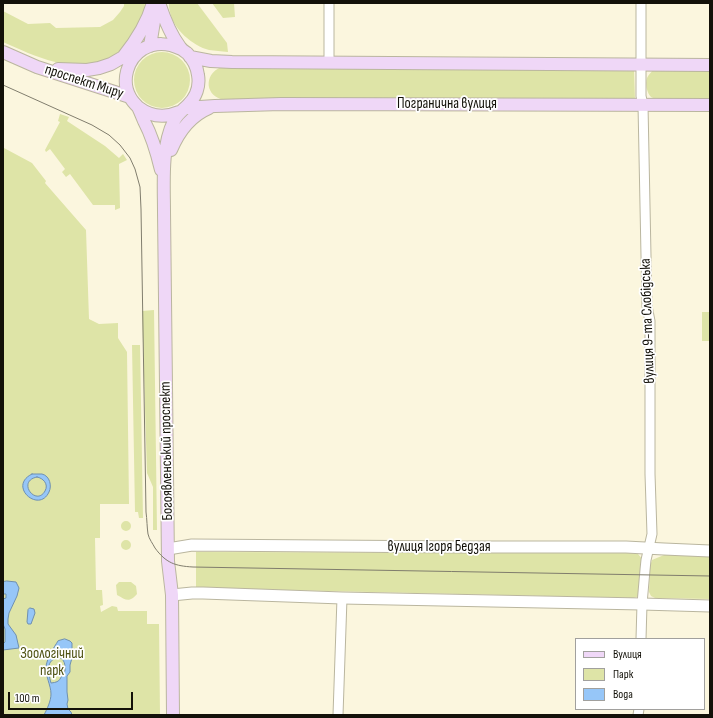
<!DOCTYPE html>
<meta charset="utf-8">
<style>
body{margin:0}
#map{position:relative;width:713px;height:718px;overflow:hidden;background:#fbf6de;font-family:"Sofia Sans Condensed",sans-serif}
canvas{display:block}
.frame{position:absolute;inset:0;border:4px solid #131109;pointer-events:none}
.legend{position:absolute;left:575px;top:638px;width:130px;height:72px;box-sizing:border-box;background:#fff;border:1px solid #a1a09d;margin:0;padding:5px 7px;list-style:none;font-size:12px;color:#131109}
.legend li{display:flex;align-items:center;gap:8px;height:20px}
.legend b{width:20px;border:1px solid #a1a09d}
.scale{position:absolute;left:8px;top:692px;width:125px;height:18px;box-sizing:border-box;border:2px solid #131109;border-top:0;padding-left:5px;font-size:12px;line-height:14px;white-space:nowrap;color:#131109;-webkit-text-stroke:3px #fff;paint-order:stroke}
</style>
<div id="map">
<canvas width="713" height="718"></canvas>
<div class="frame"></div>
<ul class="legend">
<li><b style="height:5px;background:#efd7f7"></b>Вулиця</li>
<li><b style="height:11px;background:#dee4a7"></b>Парк</li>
<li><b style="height:11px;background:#96c6f8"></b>Вода</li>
</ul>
<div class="scale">100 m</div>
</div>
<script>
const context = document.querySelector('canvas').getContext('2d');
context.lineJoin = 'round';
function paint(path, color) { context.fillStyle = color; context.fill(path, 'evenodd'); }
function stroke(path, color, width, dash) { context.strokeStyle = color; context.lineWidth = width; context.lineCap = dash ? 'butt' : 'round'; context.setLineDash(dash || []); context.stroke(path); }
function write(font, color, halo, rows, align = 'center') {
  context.font = font + ' "Sofia Sans Condensed",sans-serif'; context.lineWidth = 3.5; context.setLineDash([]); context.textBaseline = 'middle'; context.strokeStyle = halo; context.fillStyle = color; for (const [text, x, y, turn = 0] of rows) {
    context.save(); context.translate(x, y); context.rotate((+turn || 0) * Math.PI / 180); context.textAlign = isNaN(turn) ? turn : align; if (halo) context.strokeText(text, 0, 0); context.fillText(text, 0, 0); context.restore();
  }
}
paint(new Path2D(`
 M124 3H145C144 17 139 25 132 36 106 76 66 68 28 53 20 49 11 46 3 42V11L28 24 50 23 56 28 100 27 113 20 120 12 124 6Z
 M169 3H197L227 43 228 52C221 51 215 51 209 50 193 46 173 29 170 12 169 9 169 6 169 3Z
 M212 3H234L235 17 223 18Z
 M134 80a28 28 0 1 1 56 0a28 28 0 1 1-56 0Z
 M221 67 634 69 635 100H225C205 97 203 75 221 67Z
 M710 69V100H657C655 99 653 98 651 97 647 93 645 84 647 78 648 75 651 73 653 70Z
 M60 114 69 117 67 121 105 146 119 158 123 154 127 160 119 164 120 208 115 210V205H93L70 174 66 177 62 172 65 169 50 149 46 152 45 150 60 122 58 121Z
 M4 148 32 163 46 181 45 183 86 230 89 319 99 324 118 323V338L127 352 129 504H100V538H95L96 590H102L103 605 100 606 101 612 112 606 117 607 118 611H147V624H159L160 715H3V149Z
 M154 310 157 530H153V487L147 473 142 311Z
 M702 312H710V341H702Z
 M132 345H140L143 518H139L138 512H135Z
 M121 526a5 5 0 1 1 10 0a5 5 0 1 1-10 0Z
 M121 545a5 5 0 1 1 10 0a5 5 0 1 1-10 0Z
 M196 552 632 553 638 554 644 561 640 596 633 598 196 588Z
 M664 555H710V599L655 598 651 596 649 592 650 566 652 560Z
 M119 582H131L136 586 137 594C129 603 126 600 117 595L116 585Z`), '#dee4a7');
const water = new Path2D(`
 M32 474C35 474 39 474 42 474 50 476 52 486 49 492 39 514 7 486 32 474ZM37 477C43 478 49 484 45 491 36 507 16 481 37 477Z
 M7 581 16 582 19 588 17 596 9 613 8 619V624L16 635 19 648 3 650V644L5 642V629L3 624V599L6 598V594H3V582Z
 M30 608 34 609 35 613 31 624H28L27 622 28 610Z
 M65 639 70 641 72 643V658L70 665V672L67 676V692L68 700 67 704 68 709 71 712 72 715H44C47 709 51 701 51 694 51 685 45 676 46 666 48 656 53 649 58 641ZM59 657C65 660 65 664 65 671 59 678 62 682 51 683 48 672 45 660 59 657Z`);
paint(water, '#96c6f8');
stroke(water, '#6f90b0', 1);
const minor = new Path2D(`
 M329 3V62
 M641 639 642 604 645 570 646 560 652 534 650 474V321L647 306 643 105 641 96V3
 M338 715 342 598
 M638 715 639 709`);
const tertiary = new Path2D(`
 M168 549 192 545 461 547H626L664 549 710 551
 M172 595 192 593H203L342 598 642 604 710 606`);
const secondary = new Path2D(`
 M159 3C164 18 170 34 180 47 182 50 184 51 187 53 193 59 197 67 198 75 200 86 196 97 188 105 182 111 177 114 174 121 161 147 164 183 164 212L168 561 172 595 173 715
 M150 46 156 9
 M3 52 37 67 130 97
 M123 57C136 41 147 24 153 3
 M190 57 211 61 232 62 710 65
 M58 69 87 70 99 68 111 64 123 57 139 52
 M138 107C151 117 165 118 179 112
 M185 108 215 106 281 104 710 105
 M171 150C179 131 190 116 209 108
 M161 170C157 153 152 136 144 121 142 116 140 111 138 107 135 104 132 101 130 97 121 81 127 59 143 49 155 42 169 43 181 49`);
stroke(minor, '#bab69f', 11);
stroke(tertiary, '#bab69f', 13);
stroke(secondary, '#bab69f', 14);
stroke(minor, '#fff', 9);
stroke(tertiary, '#fff', 11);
stroke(secondary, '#efd7f7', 12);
stroke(new Path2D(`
 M3 85 92 125 109 135 120 145 130 158 135 169 140 187 141 209 146 512C147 519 147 528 148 534 149 539 153 544 155 548 166 563 175 566 193 567L710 576`), '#807d6d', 1);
write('15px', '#131109', '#fff', [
 ["проспект Миру",84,82,18],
 ["Погранична вулиця",447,104],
 ["вулиця 9-та Слобідська",648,321,-92],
 ["Богоявленський проспект",167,451,-91],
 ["вулиця Ігоря Бедзая",439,547]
]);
write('15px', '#4d5010', '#fff', [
 ["Зоологічний",52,654],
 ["парк",52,671]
]);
</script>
